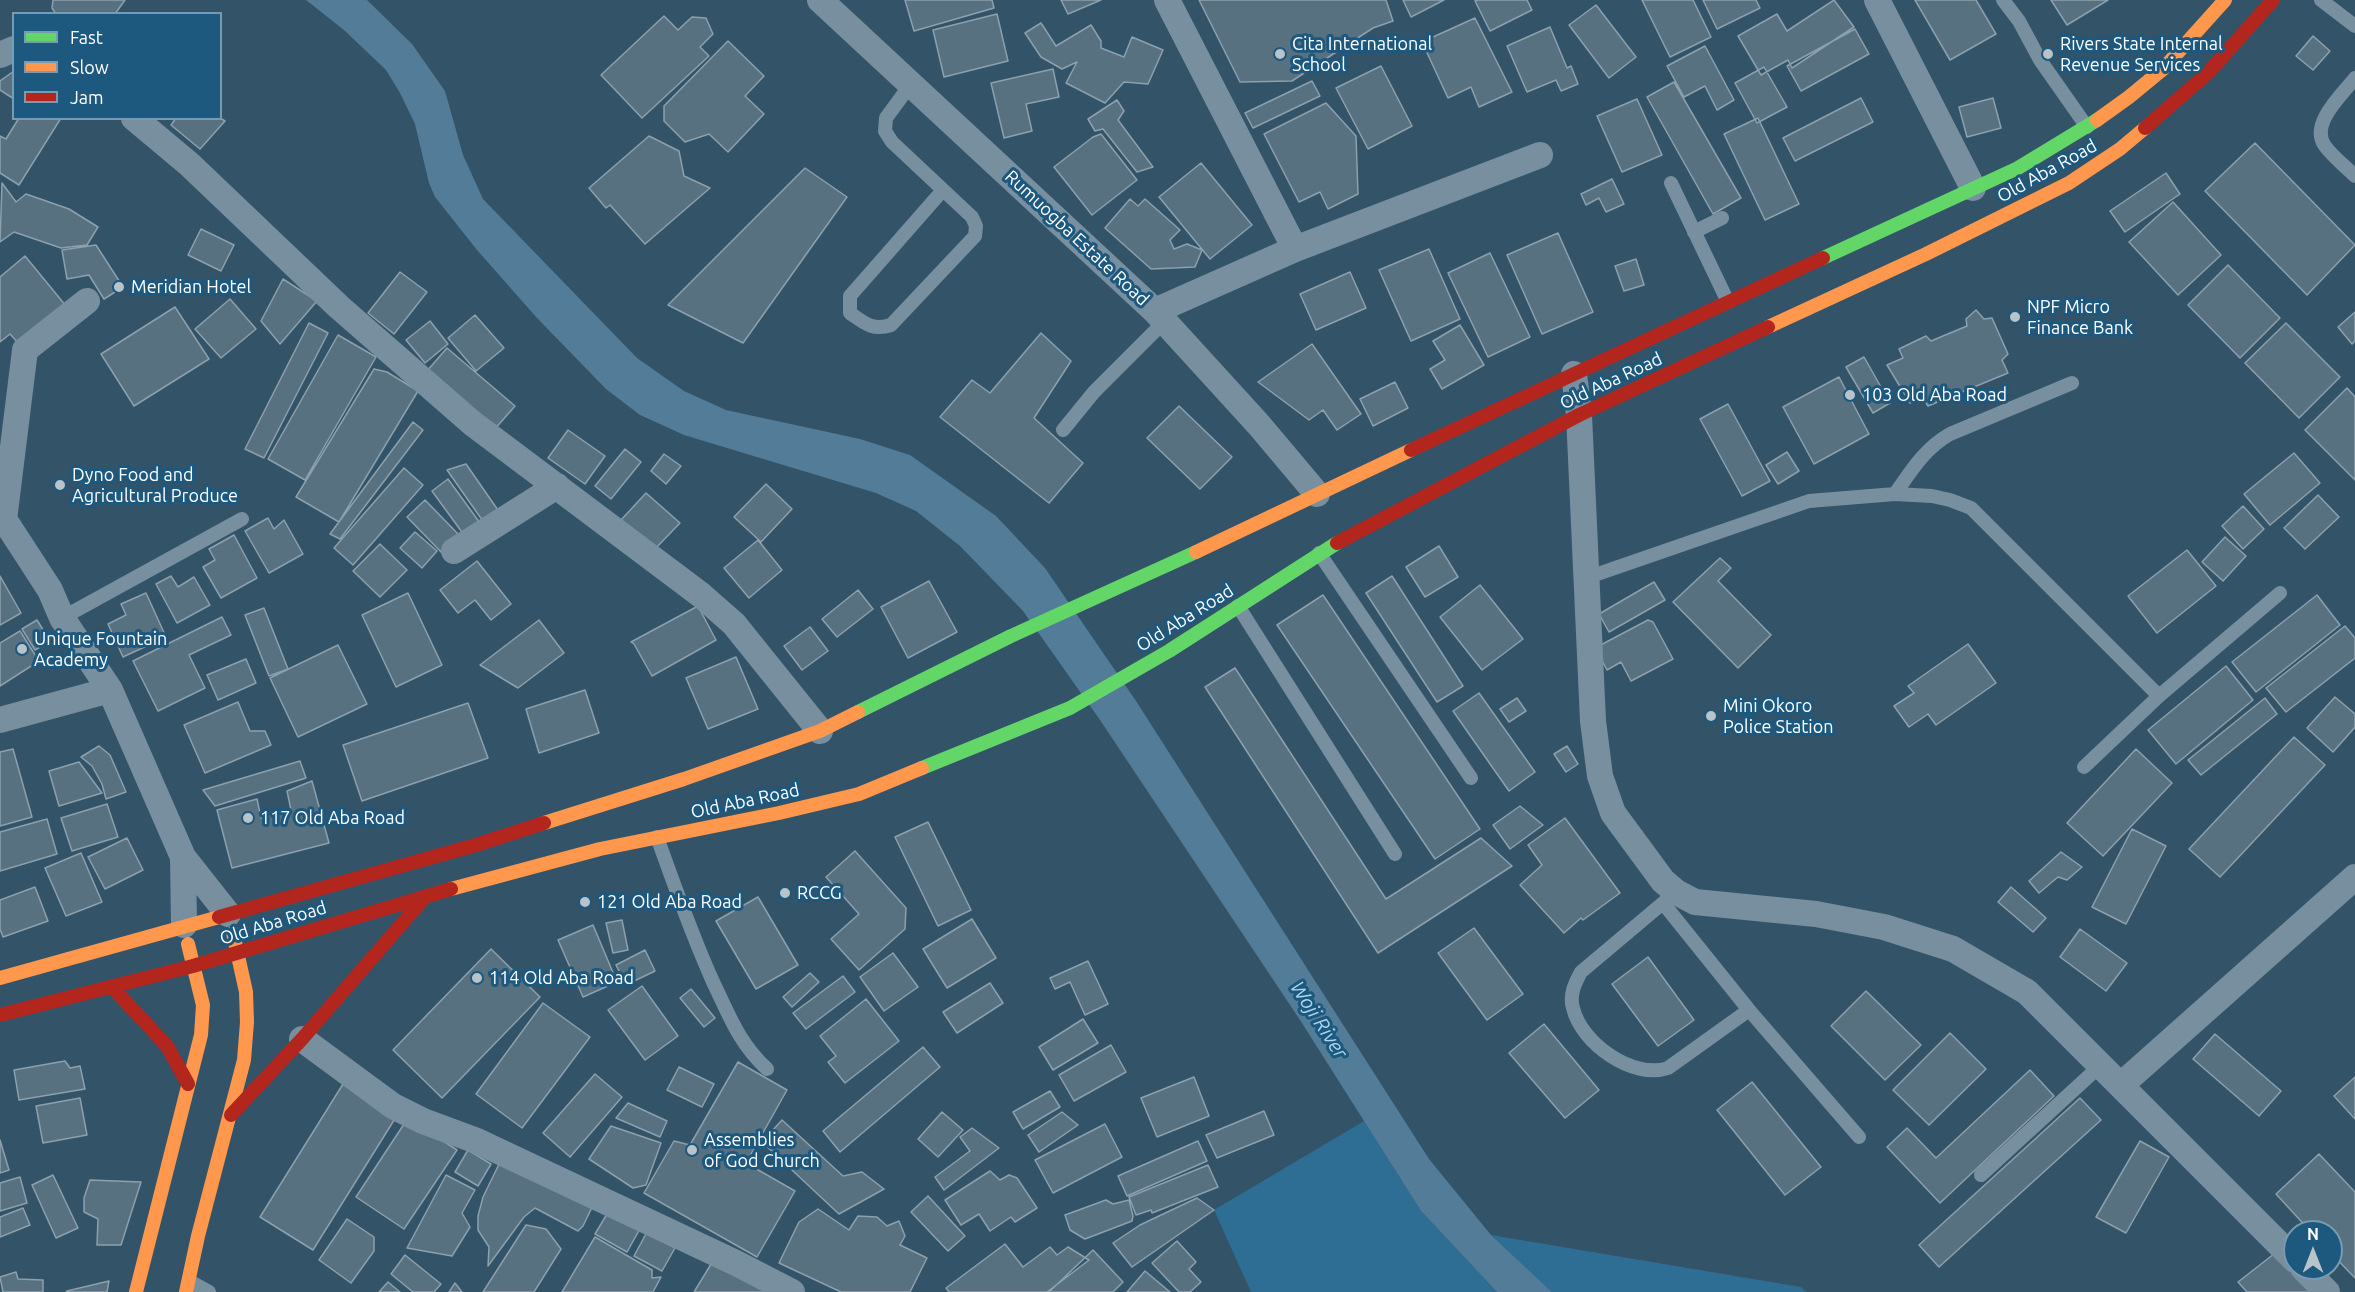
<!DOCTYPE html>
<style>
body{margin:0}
#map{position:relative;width:2355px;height:1292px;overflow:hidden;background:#335368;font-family:Ubuntu,sans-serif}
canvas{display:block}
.legend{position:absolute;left:12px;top:12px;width:210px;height:108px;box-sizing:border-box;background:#1d587e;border:2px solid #779bb2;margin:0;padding:8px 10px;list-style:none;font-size:18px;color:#fff}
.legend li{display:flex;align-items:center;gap:12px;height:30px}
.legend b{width:30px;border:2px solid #779bb2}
.north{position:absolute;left:2283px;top:1220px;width:60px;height:60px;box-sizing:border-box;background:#1d587e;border:2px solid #779bb2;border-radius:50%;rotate:0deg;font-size:16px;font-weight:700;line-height:24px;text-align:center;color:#fff}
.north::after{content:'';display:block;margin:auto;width:21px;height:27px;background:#b8c3ca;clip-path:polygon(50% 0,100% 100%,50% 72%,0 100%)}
</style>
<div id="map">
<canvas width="2355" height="1292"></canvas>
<ul class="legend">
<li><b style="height:8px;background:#63d668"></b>Fast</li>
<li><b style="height:8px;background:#ff974d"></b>Slow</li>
<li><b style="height:8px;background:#b3261e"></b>Jam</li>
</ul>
<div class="north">N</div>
</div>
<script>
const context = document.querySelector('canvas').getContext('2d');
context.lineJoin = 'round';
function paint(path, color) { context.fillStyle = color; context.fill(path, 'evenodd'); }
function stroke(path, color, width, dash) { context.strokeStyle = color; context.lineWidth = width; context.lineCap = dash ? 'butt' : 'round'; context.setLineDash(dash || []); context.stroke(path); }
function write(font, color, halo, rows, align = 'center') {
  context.font = font + ' Ubuntu,sans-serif'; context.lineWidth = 6; context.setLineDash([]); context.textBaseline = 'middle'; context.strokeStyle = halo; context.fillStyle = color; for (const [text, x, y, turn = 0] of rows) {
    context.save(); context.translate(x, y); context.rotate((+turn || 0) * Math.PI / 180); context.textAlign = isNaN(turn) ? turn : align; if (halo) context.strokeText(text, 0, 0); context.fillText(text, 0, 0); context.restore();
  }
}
paint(new Path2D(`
 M1364 1121 1421 1211 1497 1292H1251L1214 1210Z
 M1491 1235 1801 1287 1806 1292H1552Z`), '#2e6d94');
paint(new Path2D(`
 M306 0H367L412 44 445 91 463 155 483 199 637 358 684 391 726 410 860 439 910 455 996 516 1045 568 1136 701 1429 1159 1491 1235 1552 1292H1497L1421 1211 1300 1020 1100 720 1023 611 960 546 916 511 876 493 684 435 640 415 606 389 537 318 477 250 435 197 429 183 415 124 400 93 386 70 344 30Z`), '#527c97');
const building = new Path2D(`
 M53 0H125L115 14H56L52 8Z
 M905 0H992L994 8 914 31Z
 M1061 0H1101L1068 14Z
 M1199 0H1386L1393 21 1373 28 1292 81 1240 82Z
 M1403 0H1444L1411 17Z
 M1477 0H1527L1532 10 1490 31 1475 1Z
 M1642 0H1693L1711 37 1670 57Z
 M1703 0H1756L1760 8 1717 29Z
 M1834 0 1854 27 1792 68 1788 60 1761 75 1738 36 1777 14 1787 31Z
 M1915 0H1976L1996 34 1950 60Z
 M2051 0H2108L2067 25Z
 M1596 5 1636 57 1609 78 1569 25Z
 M997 14 1008 61 944 77 933 30Z
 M664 16 678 30 692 17 706 18 713 34 700 47 709 56 642 118 601 75Z
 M1475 18 1512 92 1479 107 1471 87 1448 98 1422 42Z
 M1041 23 1056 46 1091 25 1101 41V48L1124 57 1132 37 1163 50 1148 84 1124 82 1105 103 1066 83 1077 62 1062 69 1041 57 1025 33Z
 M1550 27 1567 68 1571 66 1578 84 1561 91 1556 80 1527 92 1507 46Z
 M1855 29 1869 54 1801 91 1787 66Z
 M2313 36 2330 51 2313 70 2296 56Z
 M728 41 764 76 745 96 764 114 728 152 709 134 685 142 664 121V106Z
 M1705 46 1734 100 1717 110 1705 86 1684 97 1667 66Z
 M1381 66 1412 126 1368 149 1336 88Z
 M1764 67 1787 107 1757 123 1735 83Z
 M1053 69 1059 97 1026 104 1032 131 1004 138 991 83Z
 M14 71V99L0 90V81Z
 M1312 81 1320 96 1253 128 1245 113Z
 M1674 82 1741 198 1713 214 1647 97Z
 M1861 98 1873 122 1795 161 1783 138Z
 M1993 98 2001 128 1967 137 1959 107Z
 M1637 99 1662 155 1622 172 1597 116Z
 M1117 100 1124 111 1118 120 1153 167 1137 172 1103 129 1095 131 1088 119Z
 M1326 103 1356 136 1358 194 1328 209 1320 192 1299 202 1264 134Z
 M19 118H61L19 185 0 173V136L6 139Z
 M176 118H220L225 121 200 149 171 125Z
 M1758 118 1799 204 1765 220 1724 134Z
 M1101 134 1137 180 1092 215 1054 167 1093 137Z
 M649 136 679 151 684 176 710 188 645 244 610 205 606 208 589 188Z
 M2255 143 2355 245 2307 295 2205 191Z
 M1201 163 1252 225 1210 259 1159 197Z
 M805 168 847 197 743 343 668 305Z
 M2166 173 2180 194 2125 232 2110 211Z
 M1612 179 1624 204 1606 212 1599 198 1586 205 1581 194Z
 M2 183 16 202 26 194 69 209 98 227 87 245 61 248 14 232 0 242Z
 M1130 199 1138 206 1145 199 1180 230 1170 240 1174 249 1187 244 1202 250 1195 267 1151 269 1105 228Z
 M2173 202 2221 255 2178 295 2129 242Z
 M201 229 234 245 221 271 188 255Z
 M1558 233 1593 312 1542 334 1507 255Z
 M96 245 123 287 104 299 89 275 67 279 62 250Z
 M1429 249 1460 319 1411 341 1379 270Z
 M1490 253 1530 337 1488 357 1448 273Z
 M25 256 66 306 19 344 10 334 0 342V277Z
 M1636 259 1644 285 1624 291 1615 266Z
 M2228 265 2280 318 2240 358 2188 305Z
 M400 272 427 292 394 334 368 313Z
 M1350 272 1366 308 1316 330 1300 294Z
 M283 279 317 301 280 344 261 321Z
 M230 299 256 329 221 358 195 329Z
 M175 307 209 359 134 406 101 354Z
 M1976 310 1984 319 1992 318 2008 354 2002 360 2008 373 1928 406 1923 398 1910 403 1887 365 1903 358 1899 349 1926 336 1931 341 1967 326 1966 319Z
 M2355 312V341L2352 344 2338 327Z
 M475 315 504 348 476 371 448 338Z
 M430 321 448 344 425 363 406 340Z
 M309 323 328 333 264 458 245 449Z
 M2286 323 2340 377 2299 418 2245 363Z
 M1460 325 1484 365 1442 389 1430 369 1445 360 1433 341Z
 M1041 333 1071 361 1034 418 1083 463 1049 503 940 417 972 380 990 393Z
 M338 335 376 357 305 480 268 459Z
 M1312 344 1361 414 1337 430 1323 410 1309 420 1258 382Z
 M447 348 515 406 494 430 426 372Z
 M1864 357 1890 403 1873 413 1846 367Z
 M374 369 387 372 418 391 339 522 296 497Z
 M1839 377 1869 434 1814 464 1783 407Z
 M1395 382 1408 408 1373 426 1360 399Z
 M2347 388 2355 397V480L2305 430Z
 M1728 404 1770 481 1742 496 1700 419Z
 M1179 406 1232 457 1200 489 1147 438Z
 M413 422 423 430 340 539 330 534Z
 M568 430 605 456 585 484 548 458Z
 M625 449 641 462 611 499 595 486Z
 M1787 452 1799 471 1778 484 1766 465Z
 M2294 453 2320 483 2270 525 2244 494Z
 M664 454 681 466 666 484 651 471Z
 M466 464 500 513 485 524 447 470Z
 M404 468 423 485 353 565 334 548Z
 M448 479 480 523 464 535 432 491Z
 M766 484 792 509 761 542 734 517Z
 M646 493 680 523 654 550 621 520Z
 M2318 495 2339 517 2305 549 2284 528Z
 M425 500 461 537 443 554 407 517Z
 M2243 506 2264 529 2243 549 2222 526Z
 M268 518 274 529 284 520 303 554 269 573 245 531Z
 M415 532 437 551 422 568 400 548Z
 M234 535 257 578 221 598 203 567 215 560 209 549Z
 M2225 537 2246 556 2223 581 2202 562Z
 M758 540 782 570 749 598 724 568Z
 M380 544 407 570 380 597 353 571Z
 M1439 546 1458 577 1425 597 1406 567Z
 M2187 550 2216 586 2157 633 2128 596Z
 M1720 558 1731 568 1718 581 1771 635 1738 668 1673 602Z
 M477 561 511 604 491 620 475 600 458 613 440 590Z
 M0 576 21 613 0 625Z
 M171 576 178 587 194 577 210 605 177 623 156 584Z
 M1392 576 1463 686 1437 702 1366 593Z
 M929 581 957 632 908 658 881 607Z
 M1654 582 1665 600 1609 632 1599 614Z
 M1480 585 1523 639 1482 670 1440 617Z
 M858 590 873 609 837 637 822 619Z
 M146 593 166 637 123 657 108 624 126 615 121 604Z
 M408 593 442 665 396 687 362 615Z
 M1323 595 1480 829 1435 859 1277 625Z
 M2317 595 2340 625 2256 692 2232 662Z
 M698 606 716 640 652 676 634 644 631 642Z
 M264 608 288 669 269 676 245 615Z
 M222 617 231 635 189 655 205 688 158 711 133 661Z
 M37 620 50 641 35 650 22 629Z
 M539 620 564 653 518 688 480 665Z
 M1648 620 1653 622 1673 659 1631 681 1621 662 1607 670 1595 648Z
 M2345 626 2355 638V658L2286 712 2266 688Z
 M810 627 828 651 802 670 784 646Z
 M20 631 39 661 0 686V643Z
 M1968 644 1996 683 1936 725 1928 714 1909 727 1894 706 1914 693 1908 686Z
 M338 645 367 704 298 737 270 678Z
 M736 657 758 709 708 729 686 678Z
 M246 659 256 683 218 700 207 675Z
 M2226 666 2253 700 2176 764 2148 730Z
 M1235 668 1386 899 1481 838 1512 866 1378 953 1205 687Z
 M585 690 599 733 539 753 526 709Z
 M1479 693 1535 772 1509 791 1453 711Z
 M2335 697 2355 714V727L2333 752 2307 728Z
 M1517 698 1526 711 1509 722 1500 709Z
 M2265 698 2277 714 2201 775 2188 760Z
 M238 702 250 731H265L271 745 205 773 184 725Z
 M468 703 488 758 362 801 343 745Z
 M2294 737 2325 765 2220 877 2189 849Z
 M99 746 110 755 126 792 106 799 102 784 92 766 81 757Z
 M1567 746 1578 764 1566 772 1554 754Z
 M13 749 32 817 0 826V752Z
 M2136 749 2172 783 2103 856 2067 823Z
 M300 761 306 778 215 806 203 790Z
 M79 762 102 793 59 806 49 771Z
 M312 781 329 843 232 868 217 810 257 799 261 818 291 810 287 791Z
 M107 804 118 837 72 851 61 818Z
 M1520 806 1543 825 1510 849 1493 825Z
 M1565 818 1620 893 1583 920 1581 918 1564 933 1520 885 1542 865 1528 845Z
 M47 819 57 854 0 871V832Z
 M928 822 971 910 938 926 895 837Z
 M2132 829 2166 846 2126 924 2092 907Z
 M127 838 143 870 105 889 88 857Z
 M855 851 906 908 905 929 859 970 831 939 859 914 826 877Z
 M2061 852 2082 867 2067 880 2058 877 2039 893 2029 881Z
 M81 853 102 902 66 916 45 868Z
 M35 887 48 921 3 937 0 929V900Z
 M2011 887 2046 918 2033 932 1998 902Z
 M758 897 798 965 756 989 716 921Z
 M972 919 996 958 947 988 923 949Z
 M622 920 628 950 613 953 606 923Z
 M593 925 617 982 583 997 558 940Z
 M1474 928 1523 994 1487 1020 1438 953Z
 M2080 929 2127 963 2106 991 2060 957Z
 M491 949 540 997 442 1098 393 1050Z
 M645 950 655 971 626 985 616 965Z
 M893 953 918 987 884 1011 860 977Z
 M1648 957 1694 1020 1658 1046 1612 984Z
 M1088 961 1108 1004 1085 1015 1070 982 1055 989 1050 978Z
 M810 973 819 982 792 1007 783 997Z
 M843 976 855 992 806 1029 793 1013Z
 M990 983 1003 1003 957 1033 943 1012Z
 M642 986 678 1036 645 1060 608 1010Z
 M691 989 715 1018 704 1027 680 998Z
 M1866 991 1921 1045 1885 1080 1831 1026Z
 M866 999 899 1041 845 1083 828 1062 836 1056 820 1036Z
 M543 1003 590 1037 522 1128 476 1094Z
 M1083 1019 1098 1043 1053 1070 1039 1047Z
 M1544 1024 1599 1090 1565 1118 1509 1053Z
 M1950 1033 1986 1069 1929 1125 1893 1090Z
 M2215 1034 2281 1091 2259 1116 2193 1059Z
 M1111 1045 1126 1072 1074 1101 1059 1075Z
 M923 1047 940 1067 840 1152 823 1131Z
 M65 1061 70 1068 80 1066 85 1089 19 1100 14 1070Z
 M738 1062 787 1090 746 1163 795 1191 757 1257 644 1193 674 1141 690 1145Z
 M679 1067 714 1084 702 1107 667 1090Z
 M2030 1070 2054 1096 1940 1203 1887 1147 1907 1128 1936 1158Z
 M595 1074 622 1097 570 1157 543 1133Z
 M1194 1077 1209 1116 1157 1137 1141 1098Z
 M2355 1077V1119L2334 1096Z
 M1752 1082 1821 1167 1785 1195 1717 1110Z
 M343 1084 396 1117 313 1250 260 1217Z
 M1050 1091 1060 1107 1023 1129 1013 1112Z
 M80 1098 87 1135 43 1143 36 1106Z
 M2080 1098 2101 1120 1939 1267 1919 1245Z
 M628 1103 667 1121 660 1137 616 1118Z
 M1264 1111 1274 1135 1217 1158 1206 1135Z
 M942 1112 963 1130 938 1157 918 1139Z
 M1062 1112 1078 1125 1039 1152 1028 1135Z
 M408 1118 457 1150 404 1229 356 1197Z
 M782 1120 843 1176 862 1172 884 1189 839 1214 762 1142Z
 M1105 1124 1122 1157 1053 1193 1035 1160Z
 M611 1126 661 1143 646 1185 633 1188 589 1159Z
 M972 1128 999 1148 944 1190 935 1177 970 1151 960 1137Z
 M0 1140 9 1170 0 1173Z
 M1198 1141 1207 1161 1127 1196 1118 1176Z
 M2140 1141 2169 1157 2126 1233 2096 1217Z
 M468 1150 491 1164 478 1186 455 1172Z
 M2319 1154 2355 1192V1278L2331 1253V1232H2311L2276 1194Z
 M502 1158 595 1201 583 1226 578 1231 535 1208 524 1217 488 1266 489 1247 478 1230V1216L483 1197Z
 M1208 1165 1218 1187 1152 1213 1151 1210 1136 1215 1129 1197Z
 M990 1171 1000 1180 1009 1175 1017 1178 1037 1208 1015 1222 1011 1217 990 1231 979 1214 961 1225 945 1200Z
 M53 1175 78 1228 56 1238 32 1185Z
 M446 1175 475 1190 462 1213 470 1227 452 1256 407 1248Z
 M20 1177 27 1203 0 1211V1183Z
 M90 1180 141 1182 121 1245H97L98 1219 84 1212V1198Z
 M928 1196 965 1236 948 1251 911 1212Z
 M1197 1198 1214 1210 1132 1267 1113 1243 1140 1225Z
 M1106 1200 1113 1204 1129 1200 1133 1216 1132 1221 1085 1239 1070 1230 1065 1215Z
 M23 1208 30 1225 0 1237V1217Z
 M610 1209 641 1227 627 1252 595 1234Z
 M818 1209 849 1230 858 1216 877 1217 887 1226 899 1221 905 1236 900 1245 927 1258 910 1292H841L779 1263 799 1222Z
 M347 1219 374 1237V1251L351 1283 319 1260Z
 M526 1225 546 1229 561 1249 534 1292H483Z
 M647 1232 675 1248 662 1271 634 1256Z
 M595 1237 652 1270V1278L661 1277 653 1292H562Z
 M1177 1241 1196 1262 1189 1269 1201 1282 1190 1292H1179L1152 1263Z
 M1005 1244 1023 1267 1050 1247 1057 1255 1068 1247 1089 1260 1047 1292H949L946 1288Z
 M1093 1250 1123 1282 1113 1292H1049Z
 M2279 1250 2316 1292H2247L2238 1282Z
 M405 1255 441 1284 434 1292H413L391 1274Z
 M713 1261 767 1292H694Z
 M1145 1271 1170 1292H1127Z
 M16 1272 18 1279 43 1280V1292H3L0 1277Z
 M109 1281 107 1292H66L67 1291Z
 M388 1282 400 1292H379Z
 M455 1283 462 1292H449Z`);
paint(building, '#587181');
stroke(building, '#8ca0ad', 1.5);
stroke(new Path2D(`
 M2003 0 2019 21 2040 60 2087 127
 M2321 0 2355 26
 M2355 78C2342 95 2309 124 2325 146 2333 157 2345 166 2355 176
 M911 84 886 118 885 131 892 142 972 217 976 226 975 236 891 325C873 331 864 323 850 313V296L943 190
 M1671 183 1728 302
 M1694 232 1722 218
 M1063 430 1094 392 1165 321
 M1895 494C1911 471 1925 448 1950 434L2072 383
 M1319 553 1471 778
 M1586 578 1809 501 1895 494 1932 496 1950 500 1971 508 2159 696 2280 593
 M1238 606 1395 854
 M62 618 242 519
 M2084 767 2159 696
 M657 837C675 887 692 936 714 984 730 1017 739 1043 767 1069
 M1676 892 1581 972C1575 983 1569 995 1573 1008 1581 1043 1633 1080 1668 1068L1749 1010 1859 1137
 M1663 903 1749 1010
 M1981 1175 2101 1065
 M189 1281 209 1292`), '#788f9f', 14);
stroke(new Path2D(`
 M820 0 1155 311 1259 425 1317 494
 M1167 0 1295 249
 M1877 0 1973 188
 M0 55 14 49
 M134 118 189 164 339 307 472 423 701 595 734 624 820 731
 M1155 311 1295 249 1540 155
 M1574 374 1579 415 1593 721 1600 776 1613 813 1663 881 1676 892 1695 902 1816 914 1884 927 1953 949 2027 992 2295 1260
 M0 513 50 590 62 618 110 690 183 857 228 914
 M4 520 25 350 87 301
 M454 551 557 486
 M0 720 110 690
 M183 857 184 925
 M302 1039 393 1106 423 1121 477 1141 736 1263 792 1292
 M2121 1085 2355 877
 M2303 1268 2327 1292`), '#788f9f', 26);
stroke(new Path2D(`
 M1823 258 2018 168 2097 120
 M858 712 1011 636 1196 552
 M922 768 1070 708 1169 651 1337 543`), '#63d668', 14);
stroke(new Path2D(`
 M2097 120 2129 97 2163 69 2225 0
 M1768 327 1926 254 2069 183 2120 149 2145 128
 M1196 552 1411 450
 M544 823 684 779 820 731 858 712
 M451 889 600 849 779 813 859 794 922 768
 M0 978 219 917
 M136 1292 201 1035 203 1005 188 944
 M186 1292 198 1236 244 1060 247 1022 246 992 233 933`), '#ff974d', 14);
stroke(new Path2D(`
 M2145 128 2209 72 2273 0
 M1411 450 1823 258
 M1337 543 1579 415 1768 327
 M219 917 476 845 544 823
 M111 986 167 1046 188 1084
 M0 1015 193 966 451 889
 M231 1115 302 1039 426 896`), '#b3261e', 14);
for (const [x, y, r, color] of [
 [1280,54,6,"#b8c3ca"],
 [2048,54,6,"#b8c3ca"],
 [119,287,6,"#b8c3ca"],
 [2015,317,6,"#b8c3ca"],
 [1850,395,6,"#b8c3ca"],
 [60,485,6,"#b8c3ca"],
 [22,649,6,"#b8c3ca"],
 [1711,716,6,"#b8c3ca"],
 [248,818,6,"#b8c3ca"],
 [785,893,6,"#b8c3ca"],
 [585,902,6,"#b8c3ca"],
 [477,978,6,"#b8c3ca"],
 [692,1150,6,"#b8c3ca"]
]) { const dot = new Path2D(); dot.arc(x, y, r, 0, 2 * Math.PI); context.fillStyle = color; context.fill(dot); stroke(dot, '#1d587e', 2); }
write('18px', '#fff', '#1d587e', [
 ["Cita International",1292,44],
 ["School",1292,65],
 ["Rivers State Internal",2060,44],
 ["Revenue Services",2060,65],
 ["Meridian Hotel",131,287],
 ["NPF Micro",2027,307],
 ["Finance Bank",2027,328],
 ["103 Old Aba Road",1862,395],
 ["Dyno Food and",72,475],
 ["Agricultural Produce",72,496],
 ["Unique Fountain",34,639],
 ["Academy",34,660],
 ["Mini Okoro",1723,706],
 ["Police Station",1723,727],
 ["117 Old Aba Road",260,818],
 ["RCCG",797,893],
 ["121 Old Aba Road",597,902],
 ["114 Old Aba Road",489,978],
 ["Assemblies",704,1140],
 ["of God Church",704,1161]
], 'left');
write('18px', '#fff', '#1d587e', [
 ["Old Aba Road",2047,171,-29],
 ["Rumuogba Estate Road",1077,238,43],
 ["Old Aba Road",1611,381,-25],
 ["Old Aba Road",1185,618,-32],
 ["Old Aba Road",745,801,-12],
 ["Old Aba Road",273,923,-17]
]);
write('italic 20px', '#abd6f0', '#1d587e', [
 ["Woji River",1319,1020,57]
]);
</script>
